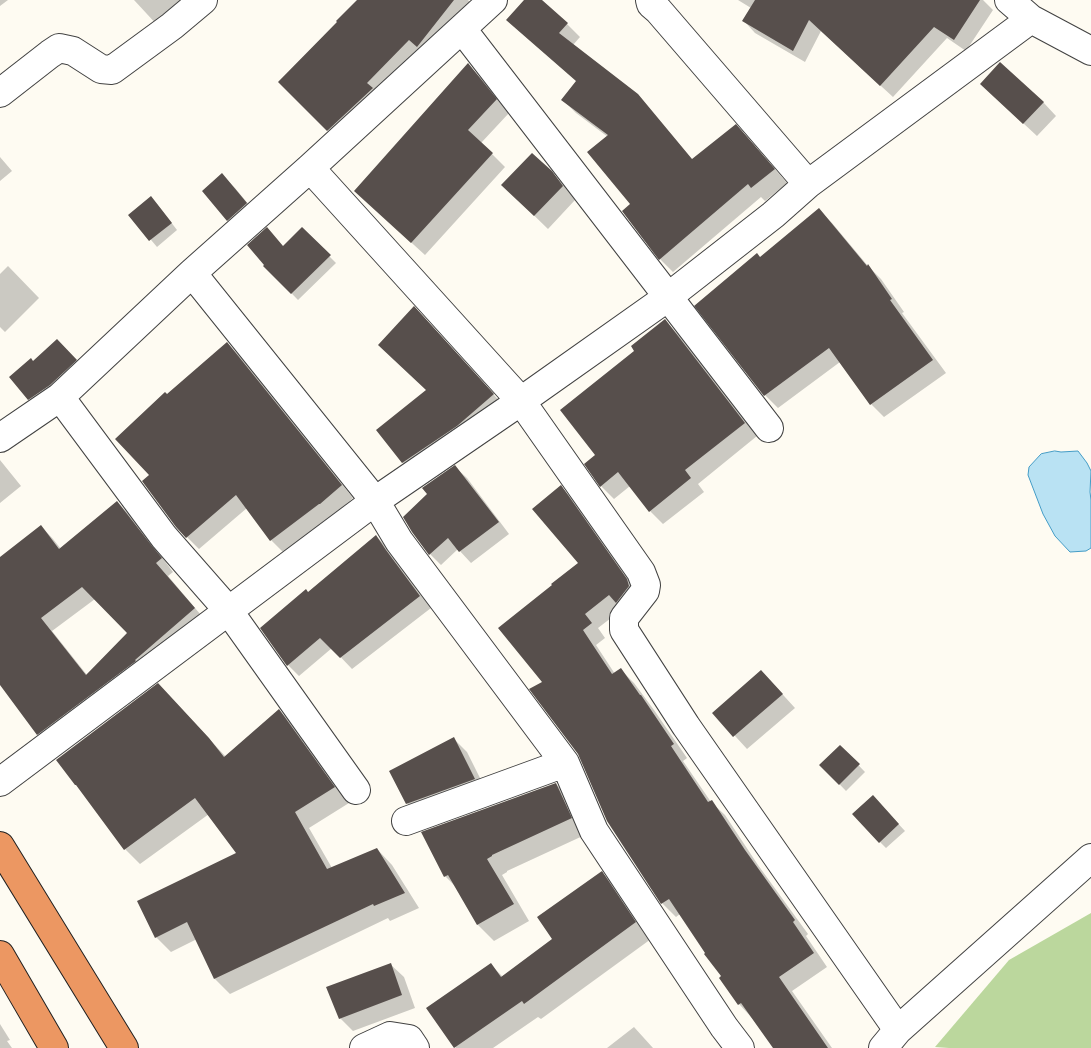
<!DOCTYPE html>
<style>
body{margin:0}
canvas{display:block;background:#fefbf2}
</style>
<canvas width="1091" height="1048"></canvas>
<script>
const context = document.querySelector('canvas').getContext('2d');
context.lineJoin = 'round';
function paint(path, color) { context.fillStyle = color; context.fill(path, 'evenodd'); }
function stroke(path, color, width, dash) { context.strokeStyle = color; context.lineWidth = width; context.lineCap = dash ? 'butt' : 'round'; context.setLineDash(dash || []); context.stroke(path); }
paint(new Path2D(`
 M1091 913V1048H949L935 1047 1009 960Z`), '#bbd79d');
const water = new Path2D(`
 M1055 451 1061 452 1078 451 1087 463 1091 471 1090 492 1091 500V548L1086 551 1070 552 1055 536 1043 514 1028 475 1029 467 1041 454Z`);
paint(water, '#b9e2f3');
stroke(water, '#449cc6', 1);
paint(new Path2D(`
 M0 0H8L0 6Z
 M134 0H187L159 27Z
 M358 0H468L471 3 339 141 280 82Z
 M526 0H540L567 24 580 37 573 45 695 165 749 139 787 183 765 201 761 197 673 272 660 259 632 205 608 137 576 113 563 100 577 82Z
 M738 0H983L993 10 966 51 947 38 893 97 821 31 805 62 755 33 744 21 751 8Z
 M468 65 481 78 509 113 481 143 505 167 425 255 369 204Z
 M995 97 1043 102 1056 116 1037 136Z
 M0 157 12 171 0 181Z
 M551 172 565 186 575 200 548 229 516 198Z
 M222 175 235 188 259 217 241 233 228 220Z
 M157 204 177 230 157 247 130 215Z
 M819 210 832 223 868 266 881 279 904 312 902 313 946 373 884 417 871 404 840 362 778 408 765 395 760 258Z
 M302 229 336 263 298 300 265 266Z
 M8 266 39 298 5 332 0 327V274Z
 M426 320 504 406 415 474 403 463 377 430 427 390Z
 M665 321 678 334 757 436 698 484 704 492 663 524 650 511 630 486 614 499 601 486 586 464 597 455 636 351Z
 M57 340 82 367 35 406 29 399 33 363Z
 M227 343 239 355 353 498 333 516 332 515 283 552 271 540 247 508 199 549 187 537 150 475 167 396Z
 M0 460 21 486 0 503Z
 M455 467 467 478 509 534 471 563 458 549 441 565 430 554Z
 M560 486 574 500 641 595 598 628 605 638 596 645 615 674 621 670 634 683 654 710 687 758 683 761 711 802 725 815 758 865 808 934 806 936 827 967 792 991 832 1048H775L752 1018 739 1004 723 977 680 914 676 917 662 903 608 820 579 753 544 682 580 563Z
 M117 502 130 515 164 560 173 572 168 576 206 621 51 746 38 734 0 673V559L41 526 53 539 61 549ZM95 599 129 633 87 675 52 631Z
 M376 536 387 547 398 563 431 608 352 669 332 648 299 676 288 665 262 628 308 594Z
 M774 685 795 708 747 749 714 713Z
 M173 700 226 757 279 710 294 725 349 803 309 828 332 868 377 849 392 865 419 908 390 921 388 918 230 994 215 979 197 939 171 952 156 937 238 853 209 814 140 864 125 849 82 790Z
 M454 739 467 752 487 792 421 817 407 803Z
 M840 746 865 772 846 791 821 765Z
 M556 784 572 800 587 834 507 871V872L502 875 529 921 494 941 478 925 457 888 445 876Z
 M879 803 905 831 886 848 880 842Z
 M601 872 618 888 651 939 541 1019 538 1017 493 1048H456L428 1008 491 965 503 977 554 939Z
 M390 964 404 977 415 1008 353 1031 340 1018Z
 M0 1024 10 1040 7 1041 12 1048H0Z
 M634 1027 653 1048H607Z`), '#0003');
paint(new Path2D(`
 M357 0H454L417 47 409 40 367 83 373 88 327 131 278 82 337 22 336 21Z
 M524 0H542L568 23 559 33 638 94 692 159 736 124 775 169 751 188 748 184 659 260 622 211 630 204 587 152 608 135 561 100 576 81 506 20Z
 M755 0H980L954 40 934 27 880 86 809 20 793 51 742 21Z
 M1000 62 1044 102 1023 124 980 84Z
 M468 63 497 99 468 130 493 153 411 243 354 191Z
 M532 153 552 171 563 186 534 216 501 185Z
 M222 173 247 203 227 221 202 191Z
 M151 196 172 223 149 241 128 215Z
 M819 208 867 266 868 264 892 299 890 300 933 360 870 405 829 348 764 396 694 306 757 253 760 257Z
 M267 227 283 246 302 227 331 255 291 294 263 266 264 265 247 245Z
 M414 306 494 394 457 426 402 463 376 430 426 390 378 345Z
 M665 319 745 423 685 470 691 478 649 512 618 472 600 487 584 464 595 455 560 410 634 351 631 346Z
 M57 339 77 360 50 385 28 400 9 377 31 358 33 361Z
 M227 342 342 485 320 504H319L270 541 236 495 186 538 176 527 142 481 149 475 115 439 165 392 167 394Z
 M455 465 499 522 459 552 448 538 429 555 412 532 403 517 427 494 422 488Z
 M561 485 627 579 629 586 616 603 609 595 585 614 592 623 583 630 612 674 621 668 640 695H641L674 744 671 746 708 802 712 800 745 850 795 920 793 922 814 953 779 977 828 1048H773L741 1003 738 1005 719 978 721 976 704 954 705 953 669 899 661 904 607 821 578 754 529 689 542 682 498 628 552 585 551 584 578 563 532 509Z
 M117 501 152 546 162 558 156 563 195 608 135 660 136 661 37 735 0 685V557L41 525 59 549ZM82 587 127 633 86 675 41 618Z
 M376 535 386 550 420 596 340 658 320 638 287 666 260 628 306 589 308 592Z
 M761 670 783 694 733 737 712 713Z
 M158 683 209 738 224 757 279 709 335 787 295 812 327 869 377 848 405 893 374 906 373 904 214 979 187 922 155 938 137 901 236 853 195 798 124 850 76 785H75L56 760Z
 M454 737 475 779 406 804 389 771Z
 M840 745 860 764 839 785 819 765Z
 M556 783 572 818 492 855V856L487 859 514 904 477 925 448 875 444 877 421 832Z
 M873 795 899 824 879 843 852 814Z
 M602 871 636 922 524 1004 522 1001 454 1048 426 1008 491 963 501 977 552 939 537 917Z
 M391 963 402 995 339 1019 326 987Z`), '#574f4c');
const street = new Path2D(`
 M650 0 651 4 658 10 808 184
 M1009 0 1031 19 1091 51
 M462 29 769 428
 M0 93 50 54 59 48 73 51 101 69 112 70 172 26 203 0
 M310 168 521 401 641 572 646 585 645 591 624 618V630L686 726 898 1030
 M192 273 375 501 399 541 565 763 594 831 724 1027 740 1048
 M60 397 164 537 228 610 356 790
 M0 438 60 397 192 273 310 168 493 0
 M0 782 375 501 521 401 668 297 773 215 808 184 1031 19
 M406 821 565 763
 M364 1048 390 1036 409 1039 415 1048
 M883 1048 898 1030 1091 858`);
const highway = new Path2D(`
 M0 846 124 1048
 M0 955 54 1048`);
stroke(street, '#424242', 30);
stroke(highway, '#202020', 30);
stroke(street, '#fff', 28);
stroke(highway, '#ec9762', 28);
</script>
